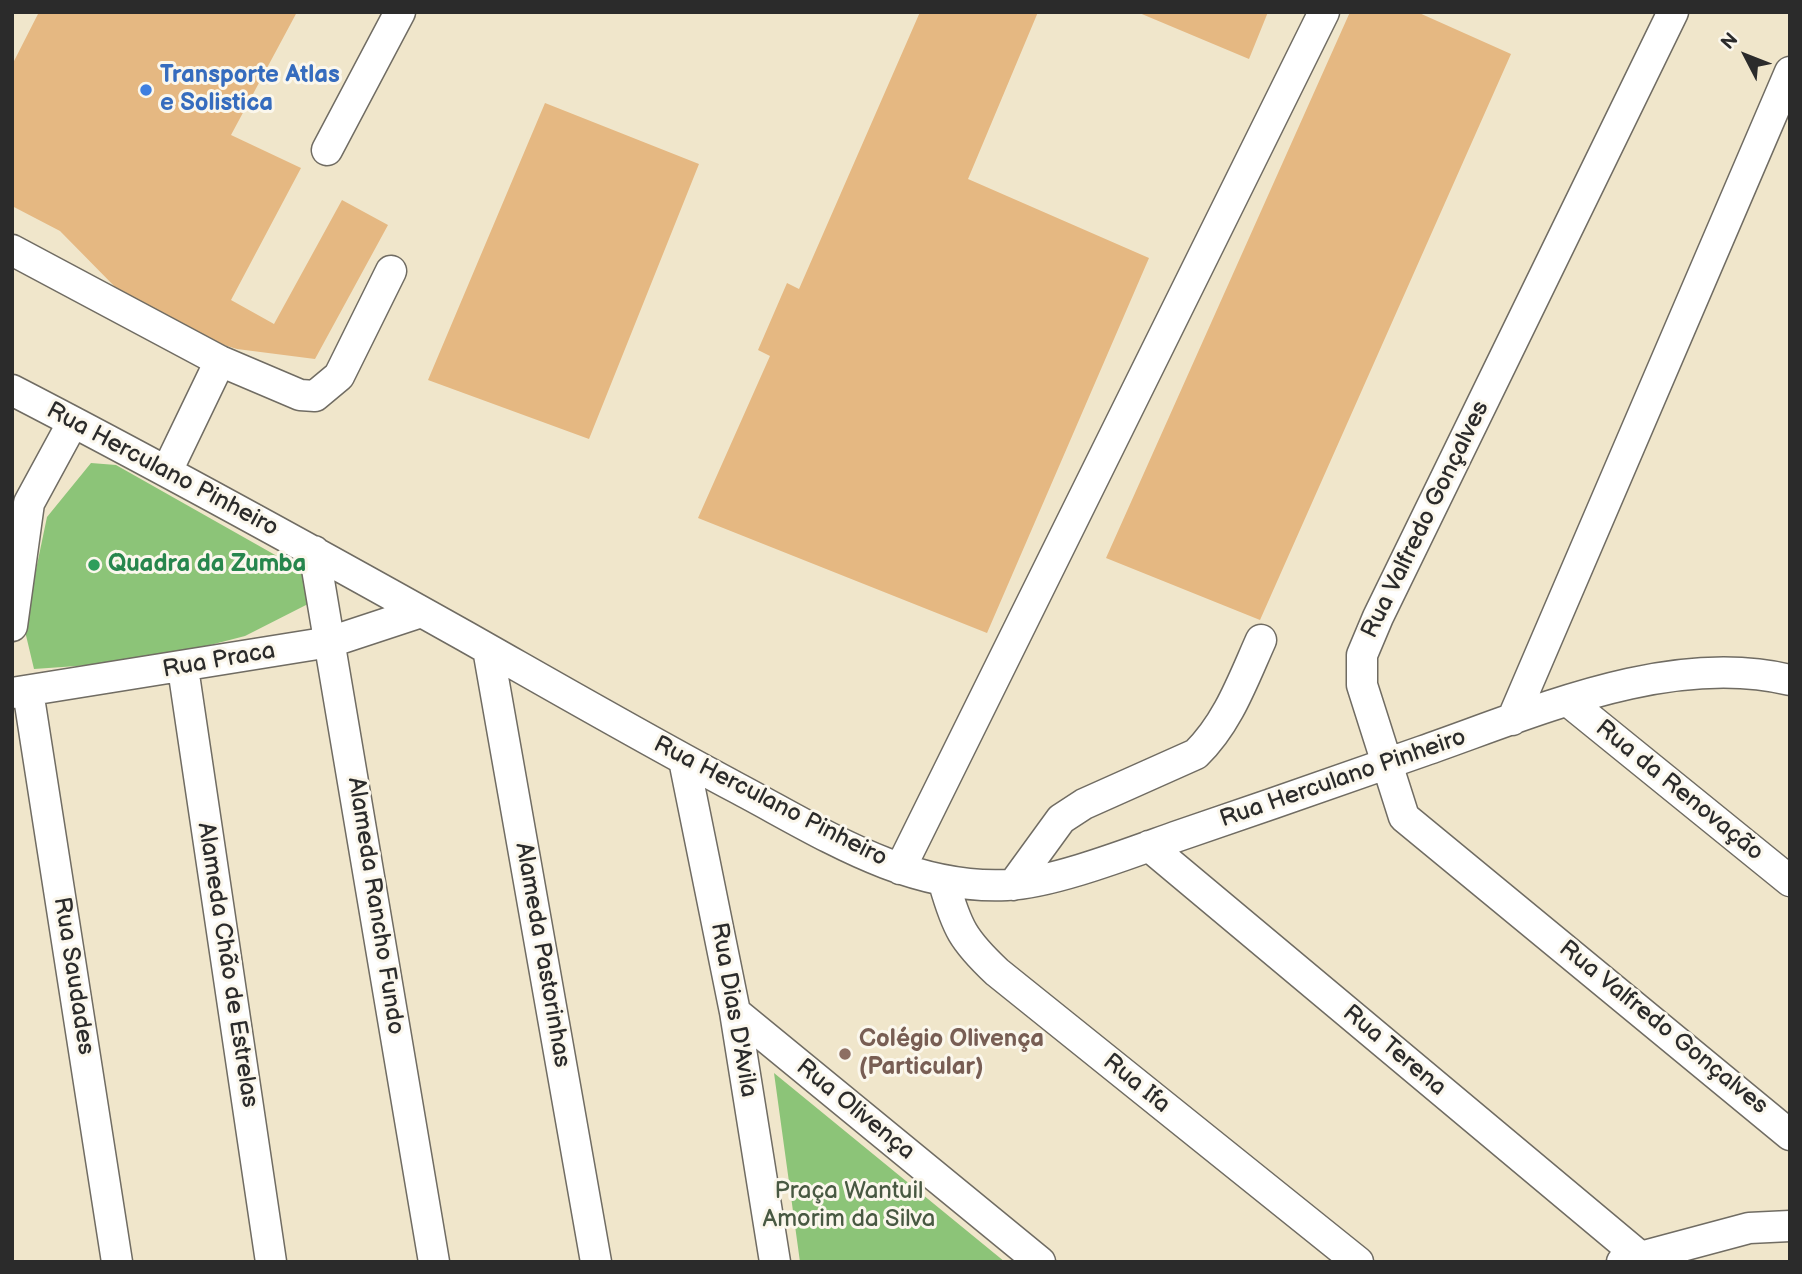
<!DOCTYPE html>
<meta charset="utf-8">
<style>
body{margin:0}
#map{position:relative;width:1802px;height:1274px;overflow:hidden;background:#f0e6cb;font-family:"Balsamiq Sans",sans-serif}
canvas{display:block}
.frame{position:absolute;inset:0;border:14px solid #2b2b2b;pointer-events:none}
.north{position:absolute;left:1711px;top:21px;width:70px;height:70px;-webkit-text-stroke:5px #fbf7ec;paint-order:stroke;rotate:312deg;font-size:19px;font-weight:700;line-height:28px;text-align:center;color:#2b2b2b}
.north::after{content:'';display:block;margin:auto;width:24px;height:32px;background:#2b2b2b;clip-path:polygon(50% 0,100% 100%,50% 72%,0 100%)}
</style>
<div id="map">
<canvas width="1802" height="1274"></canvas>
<div class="frame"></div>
<div class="north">N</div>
</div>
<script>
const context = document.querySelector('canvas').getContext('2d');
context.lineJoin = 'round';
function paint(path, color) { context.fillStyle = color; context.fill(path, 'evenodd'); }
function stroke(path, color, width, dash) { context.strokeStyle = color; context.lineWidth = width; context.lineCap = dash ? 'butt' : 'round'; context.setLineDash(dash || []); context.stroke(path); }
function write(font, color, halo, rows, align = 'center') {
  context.font = font + ' "Balsamiq Sans",sans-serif'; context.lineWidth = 6; context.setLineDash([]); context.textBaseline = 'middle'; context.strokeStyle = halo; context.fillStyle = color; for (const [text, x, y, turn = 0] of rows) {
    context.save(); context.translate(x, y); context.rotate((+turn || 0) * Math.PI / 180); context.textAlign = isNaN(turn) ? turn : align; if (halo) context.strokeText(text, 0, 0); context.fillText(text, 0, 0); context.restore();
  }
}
paint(new Path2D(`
 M91 463 116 465 307 573 314 586 308 604 245 636 148 661 34 669 24 627 47 517Z
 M774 1073 1005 1262H800Z`), '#8cc478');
paint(new Path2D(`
 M39 12H297L231 135 301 168 231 300 274 324 342 200 388 225 315 359 237 349 173 330 121 293 60 231 12 206V65Z
 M920 12H1038L968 179 1149 258 987 633 698 518 770 356 758 350 787 283 799 289Z
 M1137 12H1268L1249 59Z
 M1350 12H1417L1511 54 1260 620 1106 558Z
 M545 103 699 164 589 439 428 380Z`), '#e5b882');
const minor = new Path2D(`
 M1673 12 1378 617 1362 655V685L1404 817 1790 1135
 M327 150 400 12
 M12 250 220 361 300 395 315 396 339 376 391 271
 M12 390C165 469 315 552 465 636 555 687 645 739 737 788 822 833 907 890 1007 885 1053 883 1130 853 1175 837 1258 809 1340 780 1423 751 1535 712 1670 651 1790 680
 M167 471 220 361
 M314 551 434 1262
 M12 626 29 503 73 422
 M488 649 596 1262
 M183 668 271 1262
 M28 691 117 1262
 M12 693 330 642 421 612
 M1568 701 1790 881
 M1512 720 1790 72
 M684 760 735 1012 775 1262
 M1149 846 1638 1255
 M900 869 1324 12
 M944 883C957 928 963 940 997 972L1358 1262
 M1013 885 1061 819 1084 804 1196 754C1228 723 1243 680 1261 640
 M735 1012 1040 1262
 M1622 1262 1749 1228 1790 1226`);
stroke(minor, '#706c63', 33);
stroke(minor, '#fff', 30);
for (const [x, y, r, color] of [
 [146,90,7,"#3f7fe0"],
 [94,565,7,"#2e9e5b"],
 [845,1054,7,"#8d6e63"]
]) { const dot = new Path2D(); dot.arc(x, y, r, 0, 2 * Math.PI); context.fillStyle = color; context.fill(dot); stroke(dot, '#fbf7ec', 2.5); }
write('bold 24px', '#366cbe', '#fbf7ec', [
 ["Transporte Atlas",160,76],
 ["e Solistica",160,104]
], 'left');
write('24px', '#2b2b2b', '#fbf7ec', [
 ["Rua Herculano Pinheiro",162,470,28],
 ["Rua Valfredo Gonçalves",1426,520,-64],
 ["Rua Praca",219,661,-10],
 ["Rua Herculano Pinheiro",1343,779,-19],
 ["Rua da Renovação",1679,791,39],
 ["Rua Herculano Pinheiro",770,802,27],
 ["Alameda Rancho Fundo",375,906,81],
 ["Alameda Pastorinhas",542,955,80],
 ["Alameda Chão de Estrelas",227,965,81],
 ["Rua Saudades",73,976,81],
 ["Rua Dias D'Avila",733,1010,80],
 ["Rua Valfredo Gonçalves",1663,1028,39],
 ["Rua Terena",1394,1051,40],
 ["Rua Ifa",1136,1084,39],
 ["Rua Olivença",855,1110,39]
]);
write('bold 24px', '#27864d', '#fbf7ec', [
 ["Quadra da Zumba",108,565]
], 'left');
write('bold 24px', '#785e54', '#fbf7ec', [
 ["Colégio Olivença",859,1040],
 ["(Particular)",859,1068]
], 'left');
write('24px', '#485942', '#fbf7ec', [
 ["Praça Wantuil",849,1192],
 ["Amorim da Silva",849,1220]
]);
</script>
